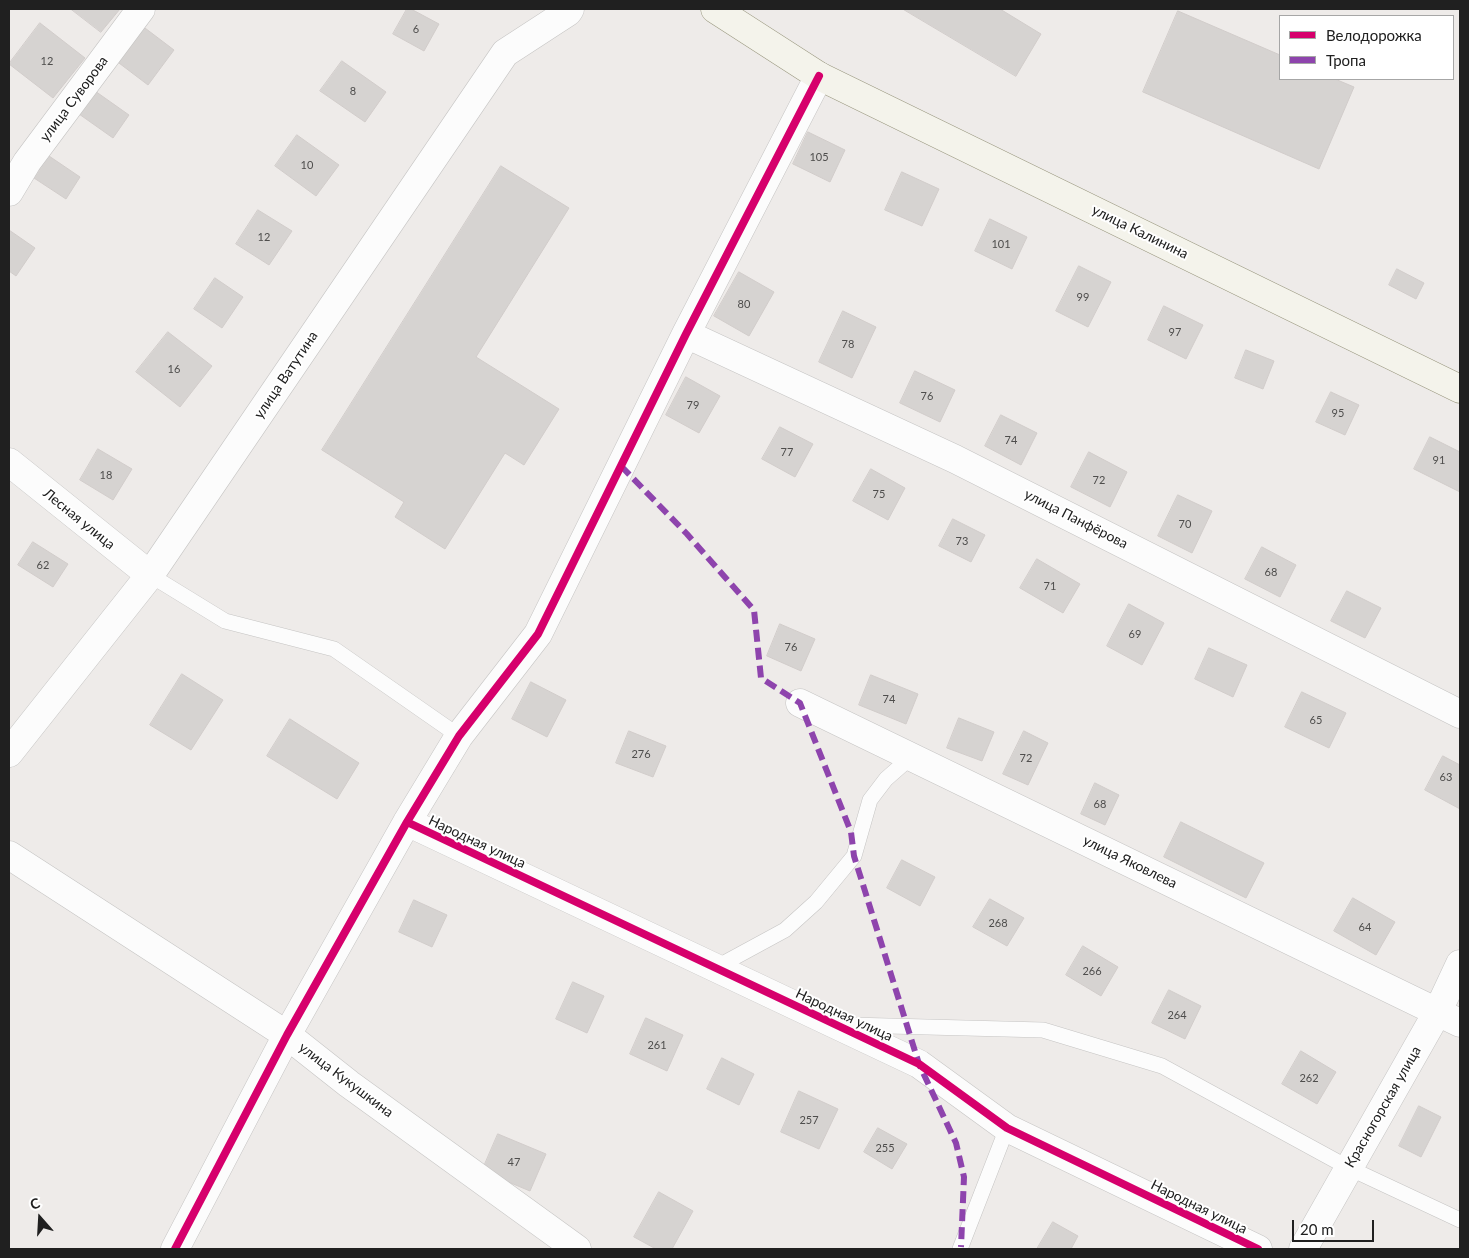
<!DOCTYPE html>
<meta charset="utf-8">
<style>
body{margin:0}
#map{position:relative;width:1469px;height:1258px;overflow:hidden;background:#eeebe9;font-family:Lato,sans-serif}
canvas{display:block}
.frame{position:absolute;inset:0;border:10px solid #202020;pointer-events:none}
.legend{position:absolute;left:1279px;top:15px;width:175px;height:65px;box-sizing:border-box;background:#fff;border:1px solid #a6a6a6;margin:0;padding:6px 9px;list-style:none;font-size:15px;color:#202020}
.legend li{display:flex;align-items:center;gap:10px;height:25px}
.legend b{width:25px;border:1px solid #a6a6a6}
.north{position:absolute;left:15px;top:1193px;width:50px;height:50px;-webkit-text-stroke:4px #fff;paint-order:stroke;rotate:341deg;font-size:14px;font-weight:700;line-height:20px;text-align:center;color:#202020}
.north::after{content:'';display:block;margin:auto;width:18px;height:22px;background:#202020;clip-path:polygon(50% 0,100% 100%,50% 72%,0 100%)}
.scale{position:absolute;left:1292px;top:1220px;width:82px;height:22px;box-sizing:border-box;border:2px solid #202020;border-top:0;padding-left:6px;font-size:15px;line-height:18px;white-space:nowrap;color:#202020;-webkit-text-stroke:4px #fff;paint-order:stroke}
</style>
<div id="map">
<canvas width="1469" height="1258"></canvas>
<div class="frame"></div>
<ul class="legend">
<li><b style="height:6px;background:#d6006c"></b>Велодорожка</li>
<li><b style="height:6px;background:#8e44ad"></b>Тропа</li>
</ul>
<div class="north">С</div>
<div class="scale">20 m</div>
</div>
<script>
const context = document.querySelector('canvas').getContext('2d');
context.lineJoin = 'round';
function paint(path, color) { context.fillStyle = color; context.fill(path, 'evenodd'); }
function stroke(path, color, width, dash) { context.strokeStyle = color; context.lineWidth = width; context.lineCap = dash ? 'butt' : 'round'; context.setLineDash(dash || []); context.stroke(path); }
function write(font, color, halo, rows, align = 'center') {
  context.font = font + ' Lato,sans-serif'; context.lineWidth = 4; context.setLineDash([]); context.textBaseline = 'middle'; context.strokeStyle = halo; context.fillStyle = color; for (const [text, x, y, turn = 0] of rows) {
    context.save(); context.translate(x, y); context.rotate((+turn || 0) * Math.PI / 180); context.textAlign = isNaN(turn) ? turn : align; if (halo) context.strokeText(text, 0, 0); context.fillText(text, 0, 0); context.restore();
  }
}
const building = new Path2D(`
 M71 9H120L101 32Z
 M407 9H411L439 24 424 51 393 34Z
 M903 9H1000L1041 34 1016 76Z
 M1178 11 1280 55V79H1335L1354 87 1319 169 1143 92Z
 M40 23 85 58 53 98 9 64Z
 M141 25 174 50 148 85 115 60Z
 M342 61 386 92 365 122 320 91Z
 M95 91 129 115 113 138 79 114Z
 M808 132 845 150 830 182 793 164Z
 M297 135 339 165 316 196 275 166Z
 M49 156 80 177 66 199 34 178Z
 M501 166 569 208 476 357 559 409 524 465 505 453 445 549 395 517 404 502 322 450Z
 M902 172 939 189 922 226 885 210Z
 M258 210 292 231 269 265 236 244Z
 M990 219 1027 237 1012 269 975 251Z
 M9 230 35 248 16 276 9 271Z
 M1079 266 1111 282 1088 327 1056 311Z
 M1397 269 1424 283 1416 299 1389 285Z
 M739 272 774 292 749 336 714 316Z
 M215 278 243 297 222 328 194 309Z
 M1164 306 1203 325 1186 359 1148 340Z
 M843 311 876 327 852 378 819 362Z
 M168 332 212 366 180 407 136 372Z
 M1246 350 1274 361 1263 389 1235 378Z
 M915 371 955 390 940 422 900 403Z
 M686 377 720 396 699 433 666 415Z
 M1331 392 1359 405 1345 435 1316 422Z
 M1001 415 1037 433 1021 465 985 446Z
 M780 427 813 444 795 477 762 459Z
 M1430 437 1460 452V492L1414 469Z
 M98 449 132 469 113 500 80 480Z
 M1089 452 1127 472 1110 507 1071 487Z
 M871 469 905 488 888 520 853 501Z
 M1178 495 1212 511 1192 553 1158 536Z
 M953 519 985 535 971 562 939 546Z
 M33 542 68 564 53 587 18 565Z
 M1262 547 1296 565 1280 597 1245 579Z
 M1037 559 1080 584 1063 613 1020 588Z
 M1347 591 1381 608 1365 638 1331 621Z
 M1129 604 1164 623 1142 665 1107 646Z
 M780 624 815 639 801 671 767 656Z
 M1209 648 1247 665 1233 697 1195 679Z
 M182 674 223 700 191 750 150 725Z
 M871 675 918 694 906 724 859 705Z
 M531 682 566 700 547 737 512 719Z
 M1302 692 1346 713 1329 748 1285 727Z
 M959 718 994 732 982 761 947 748Z
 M290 719 359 763 337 799 267 756Z
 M629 731 666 746 653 777 616 763Z
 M1024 731 1048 743 1028 785 1003 774Z
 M1443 756 1460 765V809L1425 790Z
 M1095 783 1119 795 1105 825 1081 814Z
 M1181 822 1264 863 1246 898 1164 857Z
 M902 860 935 877 920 906 887 888Z
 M1353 898 1395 922 1376 955 1334 931Z
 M990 899 1024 918 1007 946 973 927Z
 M414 900 447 915 432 947 399 932Z
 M1083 946 1118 967 1101 996 1066 975Z
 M573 982 604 996 587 1033 556 1019Z
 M1169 990 1201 1006 1185 1039 1152 1023Z
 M646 1018 683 1035 667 1071 630 1054Z
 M1301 1051 1336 1072 1317 1104 1282 1084Z
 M722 1058 754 1074 739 1105 707 1089Z
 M799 1091 838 1109 819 1149 781 1132Z
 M1419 1106 1441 1117 1421 1157 1399 1146Z
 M878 1128 907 1144 892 1169 864 1152Z
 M498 1134 546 1154 530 1191 482 1171Z
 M659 1192 693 1211 672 1249H656L634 1237Z
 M1053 1222 1078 1236 1071 1249H1037Z`);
paint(building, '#d6d3d1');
stroke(building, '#d1ccca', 1);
const lane = new Path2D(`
 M150 575 225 621 334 649 459 736
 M715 968 785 930 816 902 854 856 870 800 886 779 911 757
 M850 1025 1043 1030 1162 1066 1349 1168 1460 1220
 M960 1249 1007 1128`);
const street = new Path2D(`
 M9 192 27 162 141 9
 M686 334 955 459 1460 714
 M9 462 150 575
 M800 703 1460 1023
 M9 753 150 575 505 53 568 12 570 9
 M407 822 919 1064 1007 1128 1258 1249
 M9 855 287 1035 349 1084 577 1249
 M175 1249 287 1035 407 822 459 736 538 634 686 334 819 76
 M1303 1249 1438 1011 1460 964`);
const secondary = new Path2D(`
 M715 9 819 76 1460 389`);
stroke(lane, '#c5c4c3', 16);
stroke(street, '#c5c4c3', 29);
stroke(secondary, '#99977f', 29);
stroke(lane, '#fcfcfc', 15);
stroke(street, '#fcfcfc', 28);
stroke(secondary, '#f4f3eb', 28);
stroke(new Path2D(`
 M621 466 687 534 754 610 761 678 800 703 851 832 854 856 919 1064 956 1143 964 1177 961 1247`), '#8e44ad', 6, [12, 6]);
stroke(new Path2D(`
 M407 822 919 1064 1007 1128 1258 1249
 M175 1249 287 1035 407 822 459 736 538 634 686 334 819 76`), '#d6006c', 8);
write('11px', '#4e4d4c', null, [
 ["6",416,29],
 ["12",47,61],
 ["8",353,91],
 ["105",819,157],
 ["10",307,165],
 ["12",264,237],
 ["101",1001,244],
 ["99",1083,297],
 ["80",744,304],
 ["97",1175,332],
 ["78",848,344],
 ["16",174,369],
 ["76",927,396],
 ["79",693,405],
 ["95",1338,413],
 ["74",1011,440],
 ["77",787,452],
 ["91",1439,460],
 ["18",106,475],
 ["72",1099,480],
 ["75",879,494],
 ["70",1185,524],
 ["73",962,541],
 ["62",43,565],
 ["68",1271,572],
 ["71",1050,586],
 ["69",1135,634],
 ["76",791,647],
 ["74",889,699],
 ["65",1316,720],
 ["276",641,754],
 ["72",1026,758],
 ["63",1446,777],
 ["68",1100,804],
 ["268",998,923],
 ["64",1365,927],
 ["266",1092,971],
 ["264",1177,1015],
 ["261",657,1045],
 ["262",1309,1078],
 ["257",809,1120],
 ["255",885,1148],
 ["47",514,1162]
]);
write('14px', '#202020', '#fff', [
 ["улица Суворова",74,99,-53],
 ["улица Калинина",1140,232,26],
 ["улица Ватутина",286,375,-56],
 ["Лесная улица",79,519,39],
 ["улица Панфёрова",1076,519,27],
 ["Народная улица",477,842,25],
 ["улица Яковлева",1130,862,26],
 ["Народная улица",844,1015,25],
 ["улица Кукушкина",346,1080,37],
 ["Красногорская улица",1383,1107,-60],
 ["Народная улица",1199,1207,26]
]);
</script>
